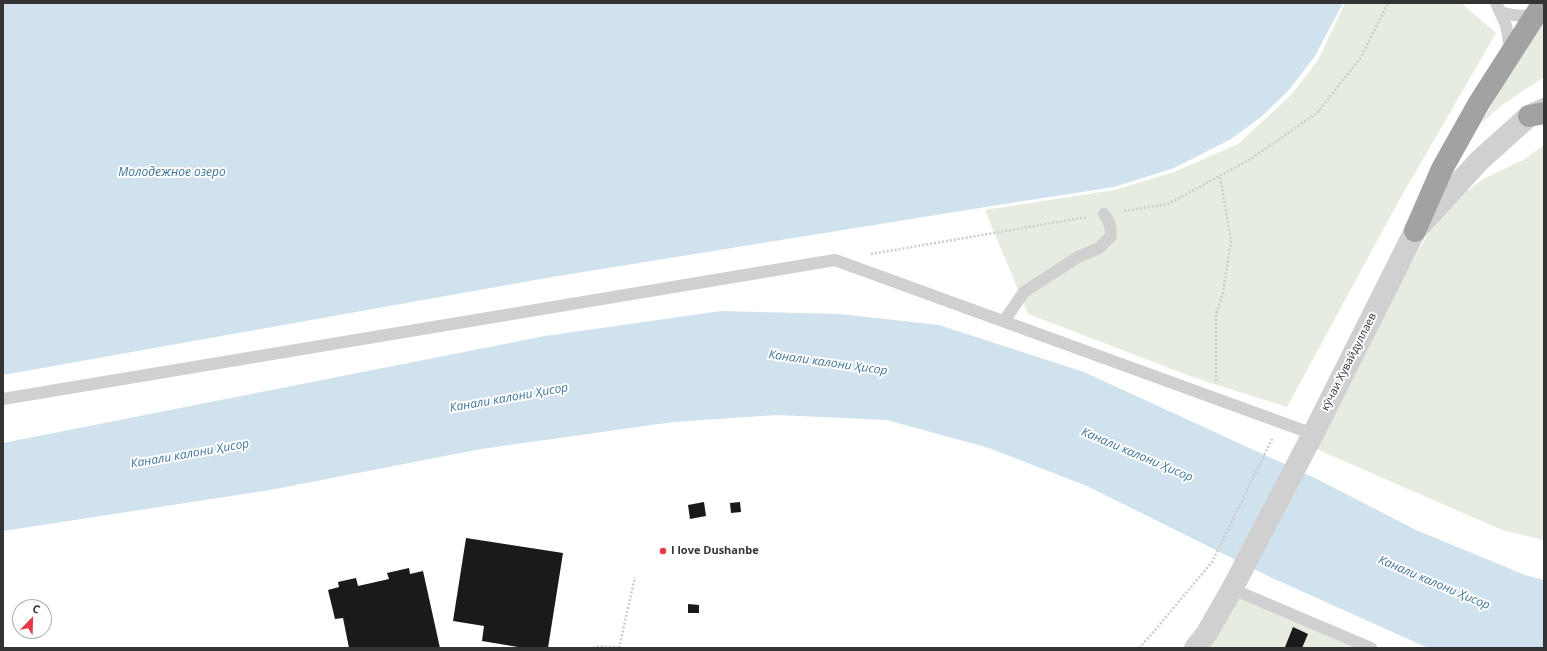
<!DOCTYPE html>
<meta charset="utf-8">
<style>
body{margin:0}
#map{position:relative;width:1547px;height:651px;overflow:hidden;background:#fff;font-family:"Open Sans",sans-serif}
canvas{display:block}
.frame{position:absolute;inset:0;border:4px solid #333;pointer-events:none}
.north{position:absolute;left:12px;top:599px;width:40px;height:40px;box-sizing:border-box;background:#fff;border:1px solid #adadad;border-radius:50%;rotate:23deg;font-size:11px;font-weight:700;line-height:16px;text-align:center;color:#333}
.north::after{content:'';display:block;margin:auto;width:14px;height:18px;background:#e63946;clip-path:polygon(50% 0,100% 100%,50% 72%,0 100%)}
</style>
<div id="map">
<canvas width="1547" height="651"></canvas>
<div class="frame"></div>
<div class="north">С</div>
</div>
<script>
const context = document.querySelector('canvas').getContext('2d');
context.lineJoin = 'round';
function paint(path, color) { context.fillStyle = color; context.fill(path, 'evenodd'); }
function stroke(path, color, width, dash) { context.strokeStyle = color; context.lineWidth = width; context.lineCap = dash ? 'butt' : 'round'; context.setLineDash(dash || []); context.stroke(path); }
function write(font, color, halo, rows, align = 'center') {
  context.font = font + ' "Open Sans",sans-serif'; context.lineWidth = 4; context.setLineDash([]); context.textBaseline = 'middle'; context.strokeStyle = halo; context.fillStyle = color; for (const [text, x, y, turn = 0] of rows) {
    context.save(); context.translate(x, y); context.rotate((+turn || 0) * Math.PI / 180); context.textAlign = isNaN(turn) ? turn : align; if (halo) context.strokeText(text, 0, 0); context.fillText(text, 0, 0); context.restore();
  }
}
paint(new Path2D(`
 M1345 3H1461L1496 33 1397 204 1287 407 1198 379 1028 314 985 210 1115 190 1174 172 1238 144 1291 95 1318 60Z
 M1544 18V77L1502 105 1481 124 1506 79Z
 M1544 145V540L1502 530 1314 448 1390 300 1443 208 1485 178 1525 159Z
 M1235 597 1356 648H1204Z`), '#e6ecdf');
paint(new Path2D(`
 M3 3H1343L1315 56 1288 91 1261 117 1231 139 1174 168 1114 187 1004 204 552 277 3 375Z
 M721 311 840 314 939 325 1084 372 1319 480 1416 530 1525 575 1544 580V648H1428L1270 577 1087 486 989 448 887 420 777 415 673 422 481 449 270 490 3 531V443L545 336Z`), '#cfe2ee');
paint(new Path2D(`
 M704 502 706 516 690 519 688 505Z
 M740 502 741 512 731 513 730 503Z
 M466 538 563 553 548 648H524L482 641 484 626 453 621Z
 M409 568 410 574 423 571 440 648H349L343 618 335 619 328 590 339 587 338 582 356 578 358 586 389 579 387 573Z
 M688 604 699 605V613H688Z
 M1293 627 1308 634 1302 648 1285 647Z`), '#1a1a1a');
stroke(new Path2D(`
 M1124 211 1168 204 1249 160 1317 113 1361 57 1388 3
 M871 254 1087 217
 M1216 381V314L1223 293 1231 241 1220 176
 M593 648 599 646 622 648
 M619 648 635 577
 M1139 648 1151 635 1212 562 1273 437`), '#cdcdcd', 2.5, [2, 2]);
stroke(new Path2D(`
 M1496 3 1506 25 1511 53
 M1500 12C1513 16 1522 17 1535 15
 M1004 321 1024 292 1078 257 1099 248 1111 236 1110 224 1104 214
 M3 399 835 260 1313 434
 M1232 589 1371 648`), '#d0d0d0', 12);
stroke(new Path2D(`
 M1195 648 1207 633 1232 589 1313 434 1415 231 1479 161 1529 116 1544 109`), '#d0d0d0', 22);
stroke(new Path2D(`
 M1529 116 1544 113
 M1415 231 1442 169 1479 103 1543 3`), '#a2a2a2', 22);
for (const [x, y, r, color] of [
 [663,551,4,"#e63946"]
]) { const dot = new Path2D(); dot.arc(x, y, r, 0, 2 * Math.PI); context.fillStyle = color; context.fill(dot); stroke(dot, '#fff', 1.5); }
write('11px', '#333', '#fff', [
 ["кӯчаи Хувайдуллаев",1349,362,-63]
]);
write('bold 11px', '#333', '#fff', [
 ["I love Dushanbe",671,551]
], 'left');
write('italic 12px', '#3f7597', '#fff', [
 ["Молодежное озеро",172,173],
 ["Канали калони Ҳисор",828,363,8],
 ["Канали калони Ҳисор",509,398,-10],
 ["Канали калони Ҳисор",190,454,-10],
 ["Канали калони Ҳисор",1137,455,23],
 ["Канали калони Ҳисор",1434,583,23]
]);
</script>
